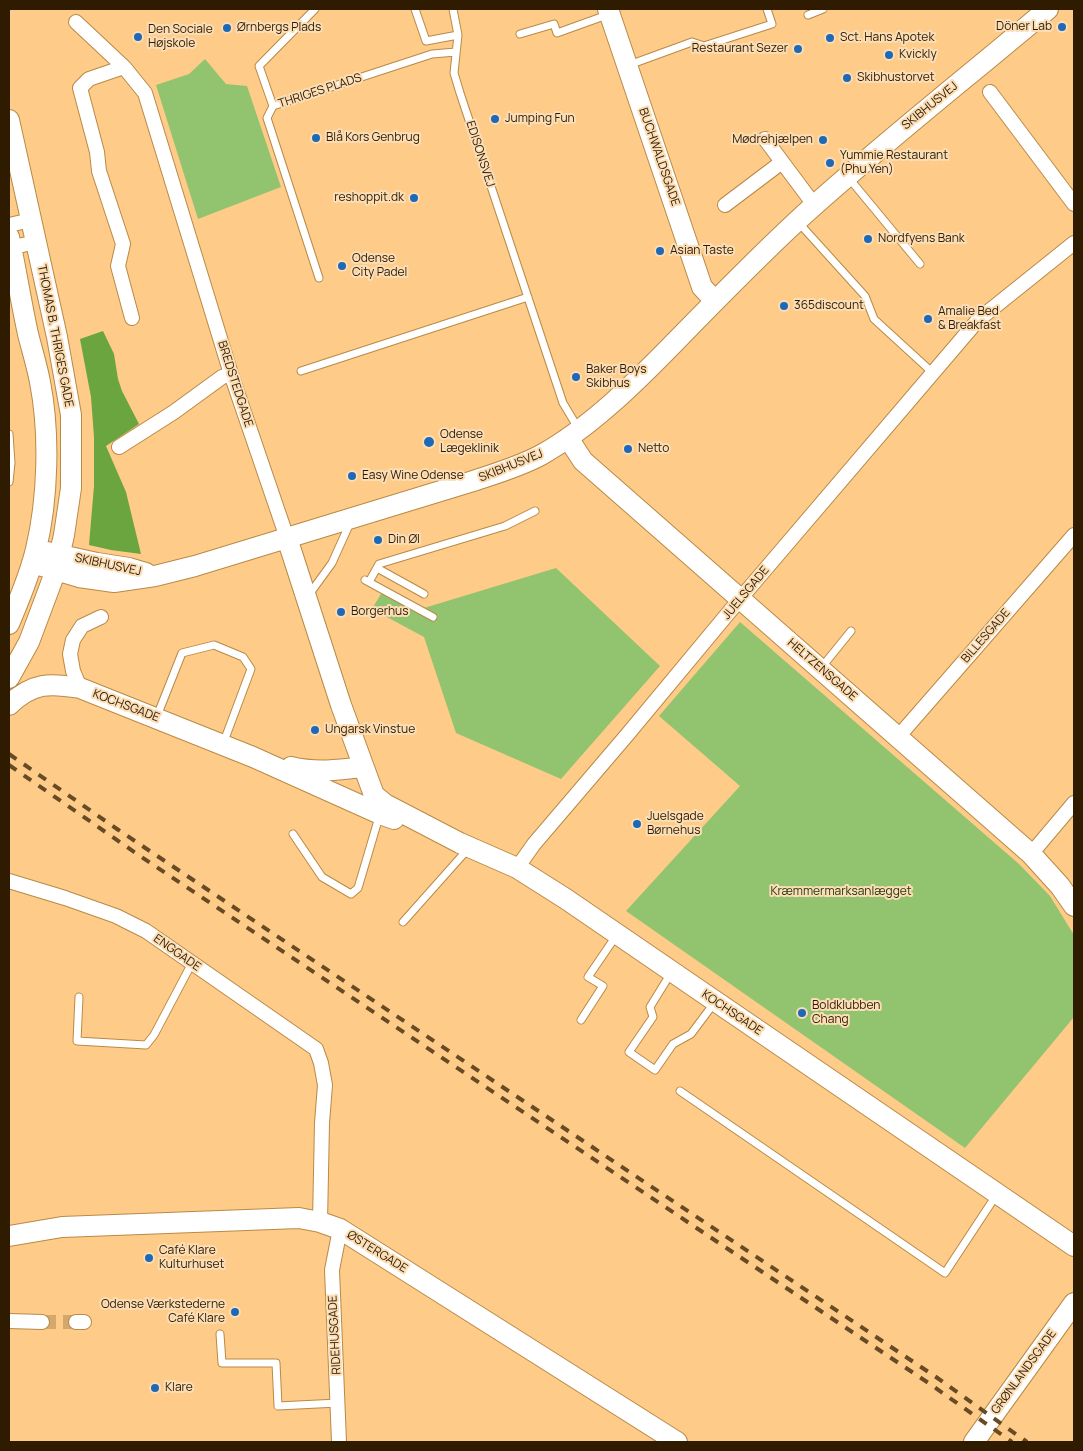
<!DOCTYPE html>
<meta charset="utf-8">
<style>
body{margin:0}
#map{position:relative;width:1083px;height:1451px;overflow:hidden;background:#fecb88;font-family:Manrope,sans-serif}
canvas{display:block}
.frame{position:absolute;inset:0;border:10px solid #2e1b00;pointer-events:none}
</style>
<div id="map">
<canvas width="1083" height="1451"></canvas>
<div class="frame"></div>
</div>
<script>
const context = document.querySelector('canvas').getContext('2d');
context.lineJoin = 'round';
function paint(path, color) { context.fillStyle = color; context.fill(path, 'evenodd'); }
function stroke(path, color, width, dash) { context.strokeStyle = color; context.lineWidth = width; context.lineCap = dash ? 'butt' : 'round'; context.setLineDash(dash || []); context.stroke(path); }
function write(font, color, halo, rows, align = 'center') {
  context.font = font + ' Manrope,sans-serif'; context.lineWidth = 4; context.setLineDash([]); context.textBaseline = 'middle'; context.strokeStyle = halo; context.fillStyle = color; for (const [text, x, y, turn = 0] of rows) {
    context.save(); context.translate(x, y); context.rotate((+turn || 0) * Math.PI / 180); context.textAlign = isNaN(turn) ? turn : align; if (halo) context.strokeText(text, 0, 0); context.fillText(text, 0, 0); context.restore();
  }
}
paint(new Path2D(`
 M205 59 226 84 247 86 281 187 198 219 156 85 189 74Z
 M556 568 660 666 561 779 456 733 424 637 372 609 385 587 424 608Z
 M740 622 1019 864 1050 896 1074 935V1017L965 1148 626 911 740 786 659 716Z`), '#92c470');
paint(new Path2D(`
 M103 331 114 354 118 379 122 391 139 424 106 446 126 492 141 554 111 550 89 545 94 486V437L91 397 80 339Z`), '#6ba53f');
stroke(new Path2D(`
 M42 1322H76`), '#d4a86d', 14, [14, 7]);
const lane = new Path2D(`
 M315 9 259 66 273 106 432 54 456 52
 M415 9 426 41 458 35
 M453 9 458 35 454 73 460 93 563 403 578 428
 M808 15 823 9
 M520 34 554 24 557 33 607 15
 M629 65 692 42 704 46 772 24 767 9
 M273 106 267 118 319 278
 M848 177 920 264
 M798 222 865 296 874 319 933 373
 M301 371 528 297
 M9 434 11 463 9 482
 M377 568 424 594
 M365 580 433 617
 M369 582 379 564 505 526 535 511
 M308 596 332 563 350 523
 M821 668 851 631
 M157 716 182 653 214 645 243 657 251 669 223 744
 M293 834 322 877 351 894 358 888 379 817
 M403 922 468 849
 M671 973 650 1007 653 1017 629 1052 655 1070 673 1044 691 1034 715 1002
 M79 997 77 1041 146 1045 154 1035 192 963
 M581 1020 603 986 588 977 616 936
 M680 1091 945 1273 997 1194
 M220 1334 222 1363H276L278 1406 338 1403`);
const street = new Path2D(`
 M76 22 124 67 145 93 231 374 287 538
 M124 67 89 79 80 88 97 152 99 171 123 244 118 266 132 318
 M990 92 1074 204
 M765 139 815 206
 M725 205 782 162
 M9 225 31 220
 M9 248 36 242
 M119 447 174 412 222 377 231 374
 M80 688 73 671 70 654 73 640 82 626 101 617
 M898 737 1074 535
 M1031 854 1074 803
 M517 868 534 844 627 735 740 599 978 320 1074 243
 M9 881 65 898 116 916 146 931 316 1049 321 1063 325 1085 322 1123 320 1222
 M9 1321 42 1322
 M76 1322H84
 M339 1442 332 1270 340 1229`);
const secondary = new Path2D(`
 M608 9 702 287 715 301
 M9 120 57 337 71 415V488L64 535 56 570 29 642 9 678
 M9 237C16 269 21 302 28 334 32 350 37 366 40 382 50 433 48 499 36 549 30 575 19 600 9 624
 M568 438 583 461 1031 854 1060 886 1074 906
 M287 538 341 705 374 795
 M47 552 97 563 129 568 146 573
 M32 563 79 577 114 582 155 576 195 566 470 482C494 474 519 467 541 455 591 427 636 382 676 341 716 300 755 260 797 221 878 147 964 80 1048 9
 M9 705C33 682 50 683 80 688L253 757 380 814 394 819
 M291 767C316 773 339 770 363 767
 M374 795 385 804 460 843 517 868 566 899 715 1001 1074 1246
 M9 1236 62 1227 299 1218 320 1222 340 1229 677 1442
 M974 1442 1074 1303`);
stroke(lane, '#b98a47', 9);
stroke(street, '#b98a47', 16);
stroke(secondary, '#b98a47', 22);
stroke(lane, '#fff', 7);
stroke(street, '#fff', 14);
stroke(secondary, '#fff', 20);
stroke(new Path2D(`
 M9 754 117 829 782 1274 936 1377 1027 1442
 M9 765 140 856 930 1384 1012 1442`), '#674b25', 4, [9, 9]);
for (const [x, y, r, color] of [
 [1062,27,5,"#1e68b8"],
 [227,28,5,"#1e68b8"],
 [138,37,5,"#1e68b8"],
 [830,38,5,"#1e68b8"],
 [798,49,5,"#1e68b8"],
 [889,55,5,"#1e68b8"],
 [847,78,5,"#1e68b8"],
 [495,119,5,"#1e68b8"],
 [316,138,5,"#1e68b8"],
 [823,140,5,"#1e68b8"],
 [830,163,5,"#1e68b8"],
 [414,198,5,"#1e68b8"],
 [868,239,5,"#1e68b8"],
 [660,251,5,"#1e68b8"],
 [342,266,5,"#1e68b8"],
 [784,306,5,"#1e68b8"],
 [928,319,5,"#1e68b8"],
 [576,377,5,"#1e68b8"],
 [429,442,6,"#1e68b8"],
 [628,449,5,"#1e68b8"],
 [352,476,5,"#1e68b8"],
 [378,540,5,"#1e68b8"],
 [341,612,5,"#1e68b8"],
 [315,730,5,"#1e68b8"],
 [637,824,5,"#1e68b8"],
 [802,1013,5,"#1e68b8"],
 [149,1258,5,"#1e68b8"],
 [235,1312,5,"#1e68b8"],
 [155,1388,5,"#1e68b8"]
]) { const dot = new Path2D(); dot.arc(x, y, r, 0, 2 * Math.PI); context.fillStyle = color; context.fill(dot); stroke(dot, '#fbddb6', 2); }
write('12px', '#2e1b00', '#fbddb6', [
 ["Döner Lab",1052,27,"right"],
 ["Ørnbergs Plads",237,28],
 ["Den Sociale",148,30],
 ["Højskole",148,44],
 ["Sct. Hans Apotek",840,38],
 ["Restaurant Sezer",788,49,"right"],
 ["Kvickly",899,55],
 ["Skibhustorvet",857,78],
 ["Jumping Fun",505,119],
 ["Blå Kors Genbrug",326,138],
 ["Mødrehjælpen",813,140,"right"],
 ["Yummie Restaurant",840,156],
 ["(Phu Yen)",840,170],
 ["reshoppit.dk",404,198,"right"],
 ["Nordfyens Bank",878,239],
 ["Asian Taste",670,251],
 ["Odense",352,259],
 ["City Padel",352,273],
 ["365discount",794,306],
 ["Amalie Bed",938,312],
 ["& Breakfast",938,326],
 ["Baker Boys",586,370],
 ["Skibhus",586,384],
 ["Odense",440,435],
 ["Lægeklinik",440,449],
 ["Netto",638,449],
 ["Easy Wine Odense",362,476],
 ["Din Øl",388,540],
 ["Borgerhus",351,612],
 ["Ungarsk Vinstue",325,730],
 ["Juelsgade",647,817],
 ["Børnehus",647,831],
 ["Boldklubben",812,1006],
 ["Chang",812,1020],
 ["Café Klare",159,1251],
 ["Kulturhuset",159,1265],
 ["Odense Værkstederne",225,1305,"right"],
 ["Café Klare",225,1319,"right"],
 ["Klare",165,1388]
], 'left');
write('12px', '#2e1b00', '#fbddb6', [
 ["THRIGES PLADS",320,91,-18],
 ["SKIBHUSVEJ",930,106,-39],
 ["EDISONSVEJ",480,154,72],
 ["BUCHWALDSGADE",659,157,71],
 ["THOMAS B. THRIGES GADE",55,336,79],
 ["BREDSTEDGADE",235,384,72],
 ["SKIBHUSVEJ",511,466,-22],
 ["SKIBHUSVEJ",108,565,12],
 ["JUELSGADE",746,593,-50],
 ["BILLESGADE",986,636,-49],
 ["HELTZENSGADE",822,670,41],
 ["KOCHSGADE",126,706,21],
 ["ENGGADE",177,953,35],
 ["KOCHSGADE",732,1013,34],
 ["ØSTERGADE",377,1252,32],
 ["RIDEHUSGADE",335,1335,-93],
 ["GRØNLANDSGADE",1024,1372,-54]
]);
write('12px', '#1d330a', '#fbddb6', [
 ["Kræmmermarksanlægget",841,892]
]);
</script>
